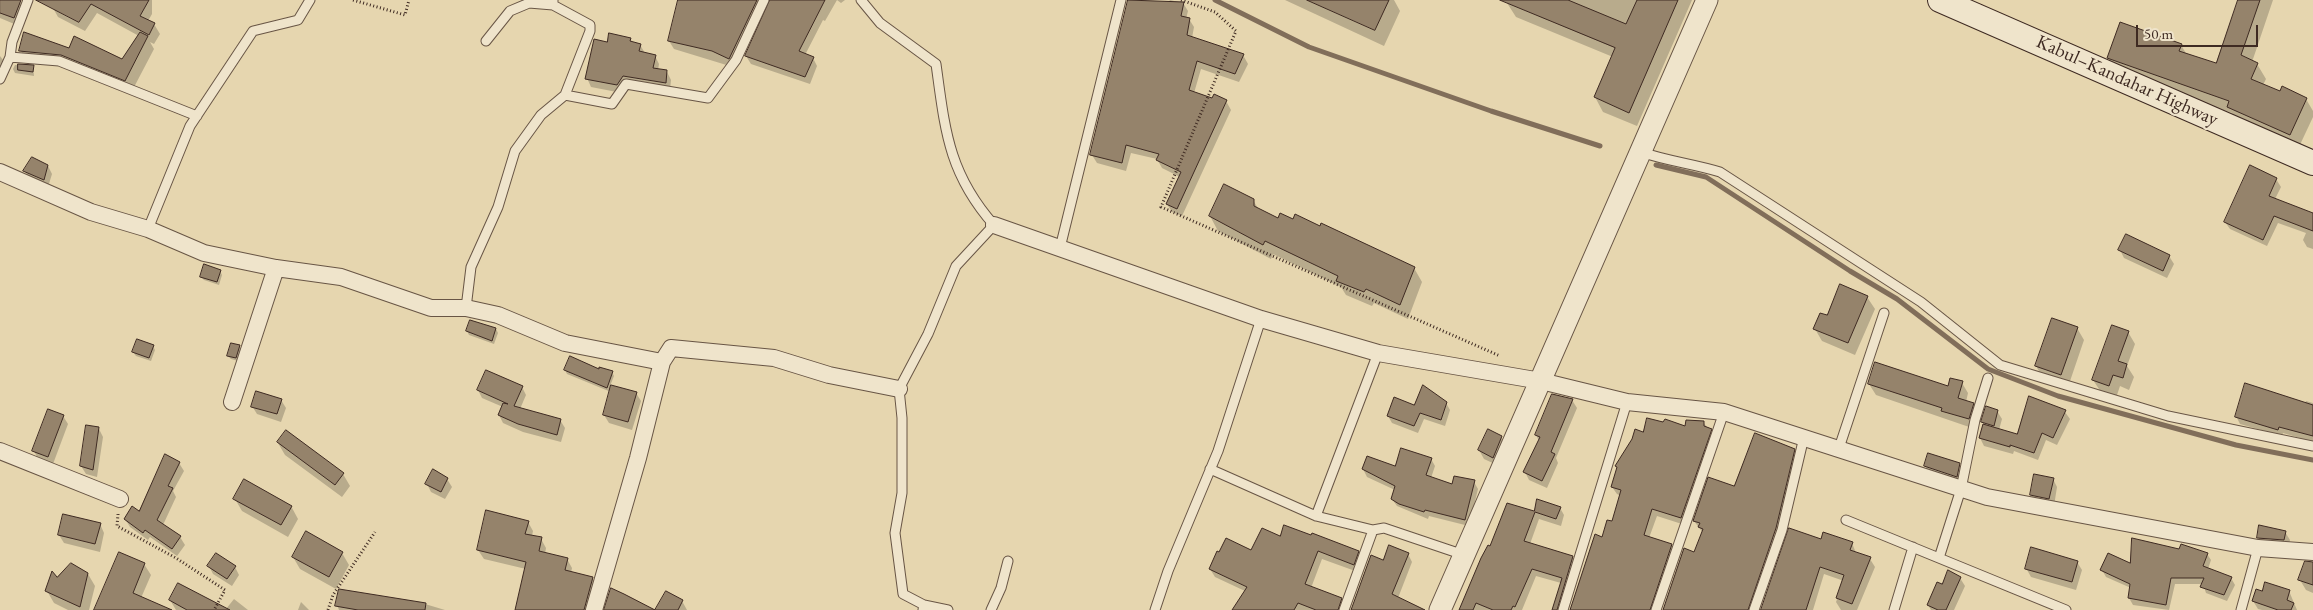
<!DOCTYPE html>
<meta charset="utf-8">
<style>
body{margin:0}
#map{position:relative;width:2313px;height:610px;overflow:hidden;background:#e6d6af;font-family:"EB Garamond",serif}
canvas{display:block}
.scale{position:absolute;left:2136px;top:25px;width:122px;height:22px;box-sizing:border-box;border:2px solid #3e2a22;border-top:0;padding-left:6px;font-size:15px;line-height:18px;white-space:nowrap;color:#3e2a22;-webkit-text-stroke:4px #efe4cb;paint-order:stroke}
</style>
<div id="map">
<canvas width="2313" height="610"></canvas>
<div class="scale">50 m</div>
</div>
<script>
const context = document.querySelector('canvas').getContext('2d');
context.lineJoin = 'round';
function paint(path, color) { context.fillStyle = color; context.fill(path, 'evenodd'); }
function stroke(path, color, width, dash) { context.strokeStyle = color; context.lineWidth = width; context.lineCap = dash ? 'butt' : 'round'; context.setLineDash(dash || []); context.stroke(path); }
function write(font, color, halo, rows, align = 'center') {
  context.font = font + ' "EB Garamond",serif'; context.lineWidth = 4.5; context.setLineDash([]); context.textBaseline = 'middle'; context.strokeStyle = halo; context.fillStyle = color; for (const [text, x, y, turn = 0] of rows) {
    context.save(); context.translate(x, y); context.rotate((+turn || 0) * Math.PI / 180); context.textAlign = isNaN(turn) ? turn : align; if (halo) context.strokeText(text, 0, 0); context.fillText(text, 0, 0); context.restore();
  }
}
paint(new Path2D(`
 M0 0 20 2 25 10 19 26 0 18Z
 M54 0H152V14L148 21 154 24 160 34 154 44 150 42 154 49 132 91 68 66 27 62 21 51 25 33 70 50 123 61 139 36 97 13 85 31 58 17 53 8Z
 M678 0H845L841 3 837 0 825 21 823 20 805 55 813 58 817 66 810 84 751 64 746 56 771 2 763 5 733 67 674 49 669 41Z
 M1129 0 1167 4 1170 0 1183 3 1188 11 1186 19H1189L1194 27 1192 38 1243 55 1248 64 1239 82 1201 69 1194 93 1212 100 1226 101 1231 110 1182 216 1172 212 1167 204 1180 177 1162 168 1157 159 1131 153 1126 171 1097 163 1092 155Z
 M1285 0H1394L1400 11 1384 46Z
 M1509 0H1692L1637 126 1603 112 1595 97 1613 57 1516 17 1507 3Z
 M2238 0H2273L2252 62 2257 64 2266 79 2263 85 2281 93 2306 99 2313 111V117L2298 149 2237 121 2232 113 2117 72 2108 58 2181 45 2187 55 2216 65Z
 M630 39 633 43 640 45 645 53 655 56 659 64 658 70 667 72 671 80 670 90 627 83 622 93 591 87 587 78 608 43Z
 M0 56 7 65 0 81Z
 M15 65 33 66 34 76 15 73 13 69Z
 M48 166 52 174 48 187 29 179 25 171Z
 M2276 179 2281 187 2275 199 2313 214V249L2307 247 2303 240 2306 233 2278 223 2267 246 2230 229 2225 222Z
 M1253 200 1259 210 1278 219 1293 220 1414 268 1422 282 1408 319 1374 303 1372 306 1346 295 1341 287 1273 254 1271 259 1218 231 1210 216Z
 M2120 250 2169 256 2174 264 2167 278 2124 258Z
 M220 271 222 275 219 285 204 280 201 277Z
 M1867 297 1875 309 1855 355 1822 341 1815 329 1827 317Z
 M2077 328 2084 340 2068 387 2043 378 2036 366Z
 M496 329 498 333 494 344 469 335 467 331Z
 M2128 332 2135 344 2127 366 2134 377 2129 390 2120 386 2116 398 2101 392 2093 380Z
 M153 346 155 350 151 361 136 356 133 352Z
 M239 346 241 350 238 361 231 359 228 356Z
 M565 370 612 372 614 376 610 386 636 393 641 401 632 430 609 423 604 415 611 392 567 374Z
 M1962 383 1968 393 1966 402 1973 404 1979 414 1975 429 1876 395 1869 384 1949 387Z
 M522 387 526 395 520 409 560 420 565 428 561 442 523 432 503 423 499 415 503 407 482 398 478 390Z
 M2030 397 2065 412 2070 419 2057 445 2046 440 2038 460 2014 451 2013 454 1984 446 1980 438 1984 425 1982 422 1997 411 2002 419 1999 430 2018 436Z
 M281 400 286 408 281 422 257 414 252 406Z
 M1572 400 1577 408 1556 458 1558 463 1547 488 1529 480 1525 472 1539 441 1536 435Z
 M2306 401 2313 403V442L2283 433 2282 436 2240 424 2236 416 2305 403Z
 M1446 403 1450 410 1445 426 1424 419 1418 433 1392 423 1388 416 1415 407Z
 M63 416 68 424 53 464 38 459 34 451Z
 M1703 422 1715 437 1685 525 1657 516 1649 538 1671 545 1676 553 1656 610H1571L1603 538 1613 523 1621 496 1617 494 1612 487 1644 433 1686 428Z
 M99 429 103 437 97 477 86 474 81 466Z
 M1488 431 1501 437 1506 445 1497 465 1484 459 1479 450Z
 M278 443 343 474 350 486 342 497 285 455Z
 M1794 450 1798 457 1780 536 1754 610H1664L1695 553 1703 533 1694 521 1734 488Z
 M1431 459 1435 466 1431 478 1453 485 1474 482 1478 489 1469 526 1429 516 1428 519 1397 506 1392 499 1395 490 1367 477 1363 469 1395 468Z
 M179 463 184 471 173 491 176 497 163 525 180 537 185 545 177 556 150 537 148 540 130 527 125 519 140 513Z
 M1959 464 1964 472 1961 484 1930 474 1925 466Z
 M447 479 452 487 445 499 431 492 427 484Z
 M2053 479 2057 487 2054 506 2036 503 2031 495Z
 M235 499 291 506 298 519 288 537 242 511Z
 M1538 501 1560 508 1564 515 1561 526 1539 519 1530 544 1572 557 1577 565 1563 610H1553L1561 583 1536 576 1522 610H1460L1491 548 1535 513Z
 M528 522 533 531 532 536 541 539 546 548 545 554 567 559 572 568 571 573 592 578 598 587 591 610H517L526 569 484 559 478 550Z
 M100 524 104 533 100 552 64 543 59 535Z
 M2285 532 2290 540 2288 548 2263 545 2258 537Z
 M1280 538 1358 552 1363 560 1358 572 1322 559 1311 588 1341 599 1346 607 1345 610H1234L1245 591 1215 577 1210 569Z
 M1822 540 1852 543 1856 553 1870 559 1875 567 1857 610H1841L1836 602 1844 581 1824 574 1813 610H1767Z
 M2180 550 2207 554 2211 560 2208 569 2231 578 2235 585 2227 601 2206 593 2203 584H2175L2169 610 2133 605 2129 598 2131 588 2106 577 2102 570 2131 564Z
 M342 553 349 565 336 589 300 569 293 557Z
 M1408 554 1412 562 1398 598 1422 610H1352L1384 562Z
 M2077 562 2082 570 2076 590 2031 577 2026 568Z
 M2313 562V593L2306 590 2300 580Z
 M144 564 151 575 141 598 159 610H95Z
 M209 566 235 567 239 575 232 586 213 574Z
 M88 574 95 586 89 610H68L54 603 47 591 57 579Z
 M1960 578 1965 586 1954 610H1931L1928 605 1942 586Z
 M2289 591 2297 610H2262L2258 609 2253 601 2263 593Z
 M234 599 248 610H176L170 600 226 609Z
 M682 601 687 610H657Z
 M301 602 309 610H298Z
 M425 604 445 610H339L337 605Z`), '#0003');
stroke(new Path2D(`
 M1215 0 1309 47 1491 111 1600 146
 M1656 165 1706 177 1850 271 1897 299 1988 369 2058 396 2236 445 2313 460`), '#816e5a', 5);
const building = new Path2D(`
 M0 0H21L14 18 0 13Z
 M36 0H149L140 16 155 23 149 35 91 4 79 22Z
 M678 0H757L729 59 712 51 668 41Z
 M770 0H825L799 51 814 57 805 77 745 56Z
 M1128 0 1184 2 1181 16 1190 18 1187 35 1244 54 1235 74 1197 61 1189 90 1212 98 1214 94 1227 100 1177 209 1166 204 1181 172 1156 160 1159 154 1126 145 1122 163 1090 155Z
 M1307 0H1389L1375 30Z
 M1500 0H1568L1626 24 1637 0H1678L1629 113 1594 97 1615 48Z
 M2238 0H2260L2241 55 2258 63 2251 79 2280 91 2282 86 2307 98 2290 135 2227 107 2229 101 2107 58 2120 22 2182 44 2179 51 2216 63Z
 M24 32 69 48 74 36 122 59 140 32 148 36 125 81 61 55 19 51Z
 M609 33 631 38 630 41 641 44 639 51 656 55 653 68 667 70 666 83 623 76 617 85 585 79 594 39 607 42Z
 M18 64 34 65 33 72 18 70Z
 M32 157 48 165 44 180 23 171Z
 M2250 165 2277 178 2269 196 2313 213V231L2274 216 2263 240 2224 222Z
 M1224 184 1254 199V206L1278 218 1280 213 1293 219 1295 214 1320 226 1321 223 1415 267 1400 305 1366 289 1364 292 1336 281 1338 276 1265 241 1263 245 1209 216Z
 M2126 234 2170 255 2163 271 2118 250Z
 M204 264 221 270 217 282 200 277Z
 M1840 284 1868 296 1848 343 1813 329 1820 313 1827 315Z
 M2052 318 2078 327 2061 375 2035 366Z
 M470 320 496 328 492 341 466 331Z
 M2112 325 2129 331 2118 361 2127 364 2123 378 2113 375 2109 386 2092 380Z
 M137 339 154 345 149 358 132 352Z
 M231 343 240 345 236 358 227 356Z
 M570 356 599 369V367L613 371 607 388 564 370Z
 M1875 362 1948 386 1950 378 1963 381 1958 398 1974 403 1969 419 1941 411 1942 408 1868 384Z
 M486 370 523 386 514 406 561 419 557 435 518 424 498 415 503 403 508 404 477 390Z
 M2245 383 2313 405V436L2279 427 2278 430 2235 417Z
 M611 385 637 392 628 422 603 415Z
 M1423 385 1447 402 1441 420 1420 413 1414 426 1387 416 1394 397 1414 405Z
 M256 391 282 399 277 414 251 407Z
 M1552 394 1573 399 1551 452 1555 454 1542 481 1523 472 1540 437 1535 435Z
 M2029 396 2066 410 2053 438 2042 433 2034 453 2010 445V447L1979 438 1983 424 2017 434Z
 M1986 406 1998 410 1994 426 1981 422Z
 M48 409 64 415 48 457 32 451Z
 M1647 418 1663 422 1665 419 1685 426 1686 420 1704 421V426L1712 429 1681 518 1652 509 1644 535 1672 544 1650 610H1570L1595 534 1602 537 1607 520 1612 521 1621 490 1611 487 1617 467 1615 466 1632 439 1635 429 1643 432Z
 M86 425 99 427 93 470 80 466Z
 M1488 429 1502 436 1493 458 1478 450Z
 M286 430 344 473 335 485 277 442Z
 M1755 433 1795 449 1776 528 1748 610H1663L1684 548 1694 552 1703 529 1698 527 1700 523 1693 521 1708 477 1734 486Z
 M1401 448 1432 458 1426 475 1452 484 1454 476 1475 480 1465 520 1425 510 1424 512 1399 504 1391 499 1395 486 1362 469 1367 456 1395 466Z
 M1928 453 1960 463 1957 477 1924 466Z
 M165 454 180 462 168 486 173 488 157 520 181 536 172 549 145 530 143 533 124 519 132 506 139 511Z
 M433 469 448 478 441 492 425 484Z
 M2034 474 2054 478 2049 499 2030 495Z
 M244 479 292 506 281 525 233 499Z
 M1537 499 1561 507 1556 519 1535 512 1524 541 1573 556 1557 610H1552L1562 578 1532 569 1515 607 1513 606 1511 610H1493L1476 603 1473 610H1459L1481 558 1488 545 1490 546 1507 503 1534 511Z
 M486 510 529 521 525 534 542 537 539 551 568 558 565 570 593 577 584 610H515L526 562 477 550Z
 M63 514 101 523 95 544 58 535Z
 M1284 525 1311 535 1312 533 1359 551 1354 565 1318 551 1305 584 1342 598 1338 610H1316L1298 603 1294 610H1232L1247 587 1209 569 1217 551 1219 552 1226 538 1251 550 1262 528 1280 536Z
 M2259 525 2286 531 2284 540 2257 538Z
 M1789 528 1821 539 1823 532 1853 542 1850 550 1871 557 1852 604 1836 598 1844 575 1820 567 1806 610H1761Z
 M306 531 343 552 329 577 292 557Z
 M2132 538 2179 549 2181 544 2208 553 2203 566 2232 577 2224 595 2200 587 2204 578H2171L2166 605 2128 598 2130 584 2100 570 2108 553 2130 563Z
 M1389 545 1409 553 1392 594 1425 610H1351L1371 555 1383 560Z
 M2031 547 2078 561 2072 582 2025 569Z
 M119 552 145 563 133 593 172 610H94Z
 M216 553 236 566 227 579 207 566Z
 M2305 561 2313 562V585L2298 580Z
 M71 563 88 573 80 607 45 591 52 571 57 577Z
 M1948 570 1961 577 1946 610H1938L1927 605 1937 582 1942 584Z
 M2265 582 2290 590 2287 600 2294 603 2291 610H2278L2252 601 2256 589 2262 591Z
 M178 583 230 610H187L169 600Z
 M611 588 624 594 655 610H604Z
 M339 589 426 603 425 610H358L335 606Z
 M666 591 683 600 678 610H655Z`);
paint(building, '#95836b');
stroke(building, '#3e2a22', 1);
const service = new Path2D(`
 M861 0 880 23 936 64C945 129 948 173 994 225L956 266 928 334 899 389 902 418V493L895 533 903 594 924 605 923 610
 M486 41 510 11 529 3 553 5
 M10 57 59 61 197 116
 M0 79 10 57 12 42 28 0
 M565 95 612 104 626 84 708 98 736 60 764 0
 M1641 152C1667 161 1694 164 1720 172L1921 302 2000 365 2168 416 2313 446
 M148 229 190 126 253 31 298 20 310 0
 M1060 248 1121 0
 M466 308 471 267 498 207 515 151 541 115 565 95 590 31V25L553 5V0
 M1839 448 1884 313
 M1210 469 1316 516 1373 530 1384 528 1464 555
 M1316 516 1378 353
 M1846 520 2066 610
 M1939 558 1961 489 1975 420 1988 378
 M924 605 948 610
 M991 610 1001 588 1008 561
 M1155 610 1168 571 1218 451 1261 319
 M1344 610 1373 530
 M1563 610 1627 402
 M1656 610 1724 412
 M1754 610 1782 530 1804 437
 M1894 610 1913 547
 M2241 610 2258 548`);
const minor = new Path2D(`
 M0 172 91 212 148 229 204 253 276 268 341 277 431 308H466L498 315 565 343 662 362
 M994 225 1261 319 1378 353 1541 381 1627 402 1724 412 1987 497 2258 548 2313 552
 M232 402 276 268
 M0 451 120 499
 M594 610 638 458 662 362 671 348 774 358 829 375 899 389`);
const tertiary = new Path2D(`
 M1440 610 1707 0`);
const secondary = new Path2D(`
 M1940 0 2313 163`);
stroke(service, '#685545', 11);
stroke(minor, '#685545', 18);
stroke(tertiary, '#685545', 23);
stroke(secondary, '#3e2a22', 26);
stroke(new Path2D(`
 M353 0 405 15 409 0
 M1181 0 1215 12 1236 31 1161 207 1500 356
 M118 514 117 526 176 558 225 590 214 610
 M328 610 333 595 375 532`), '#3e2a22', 3, [1, 2.5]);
stroke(service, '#efe4cb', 9);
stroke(minor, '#efe4cb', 16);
stroke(tertiary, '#efe4cb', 21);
stroke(secondary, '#efe4cb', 24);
write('19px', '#3e2a22', '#efe4cb', [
 ["Kabul–Kandahar Highway",2127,81,24]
]);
</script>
